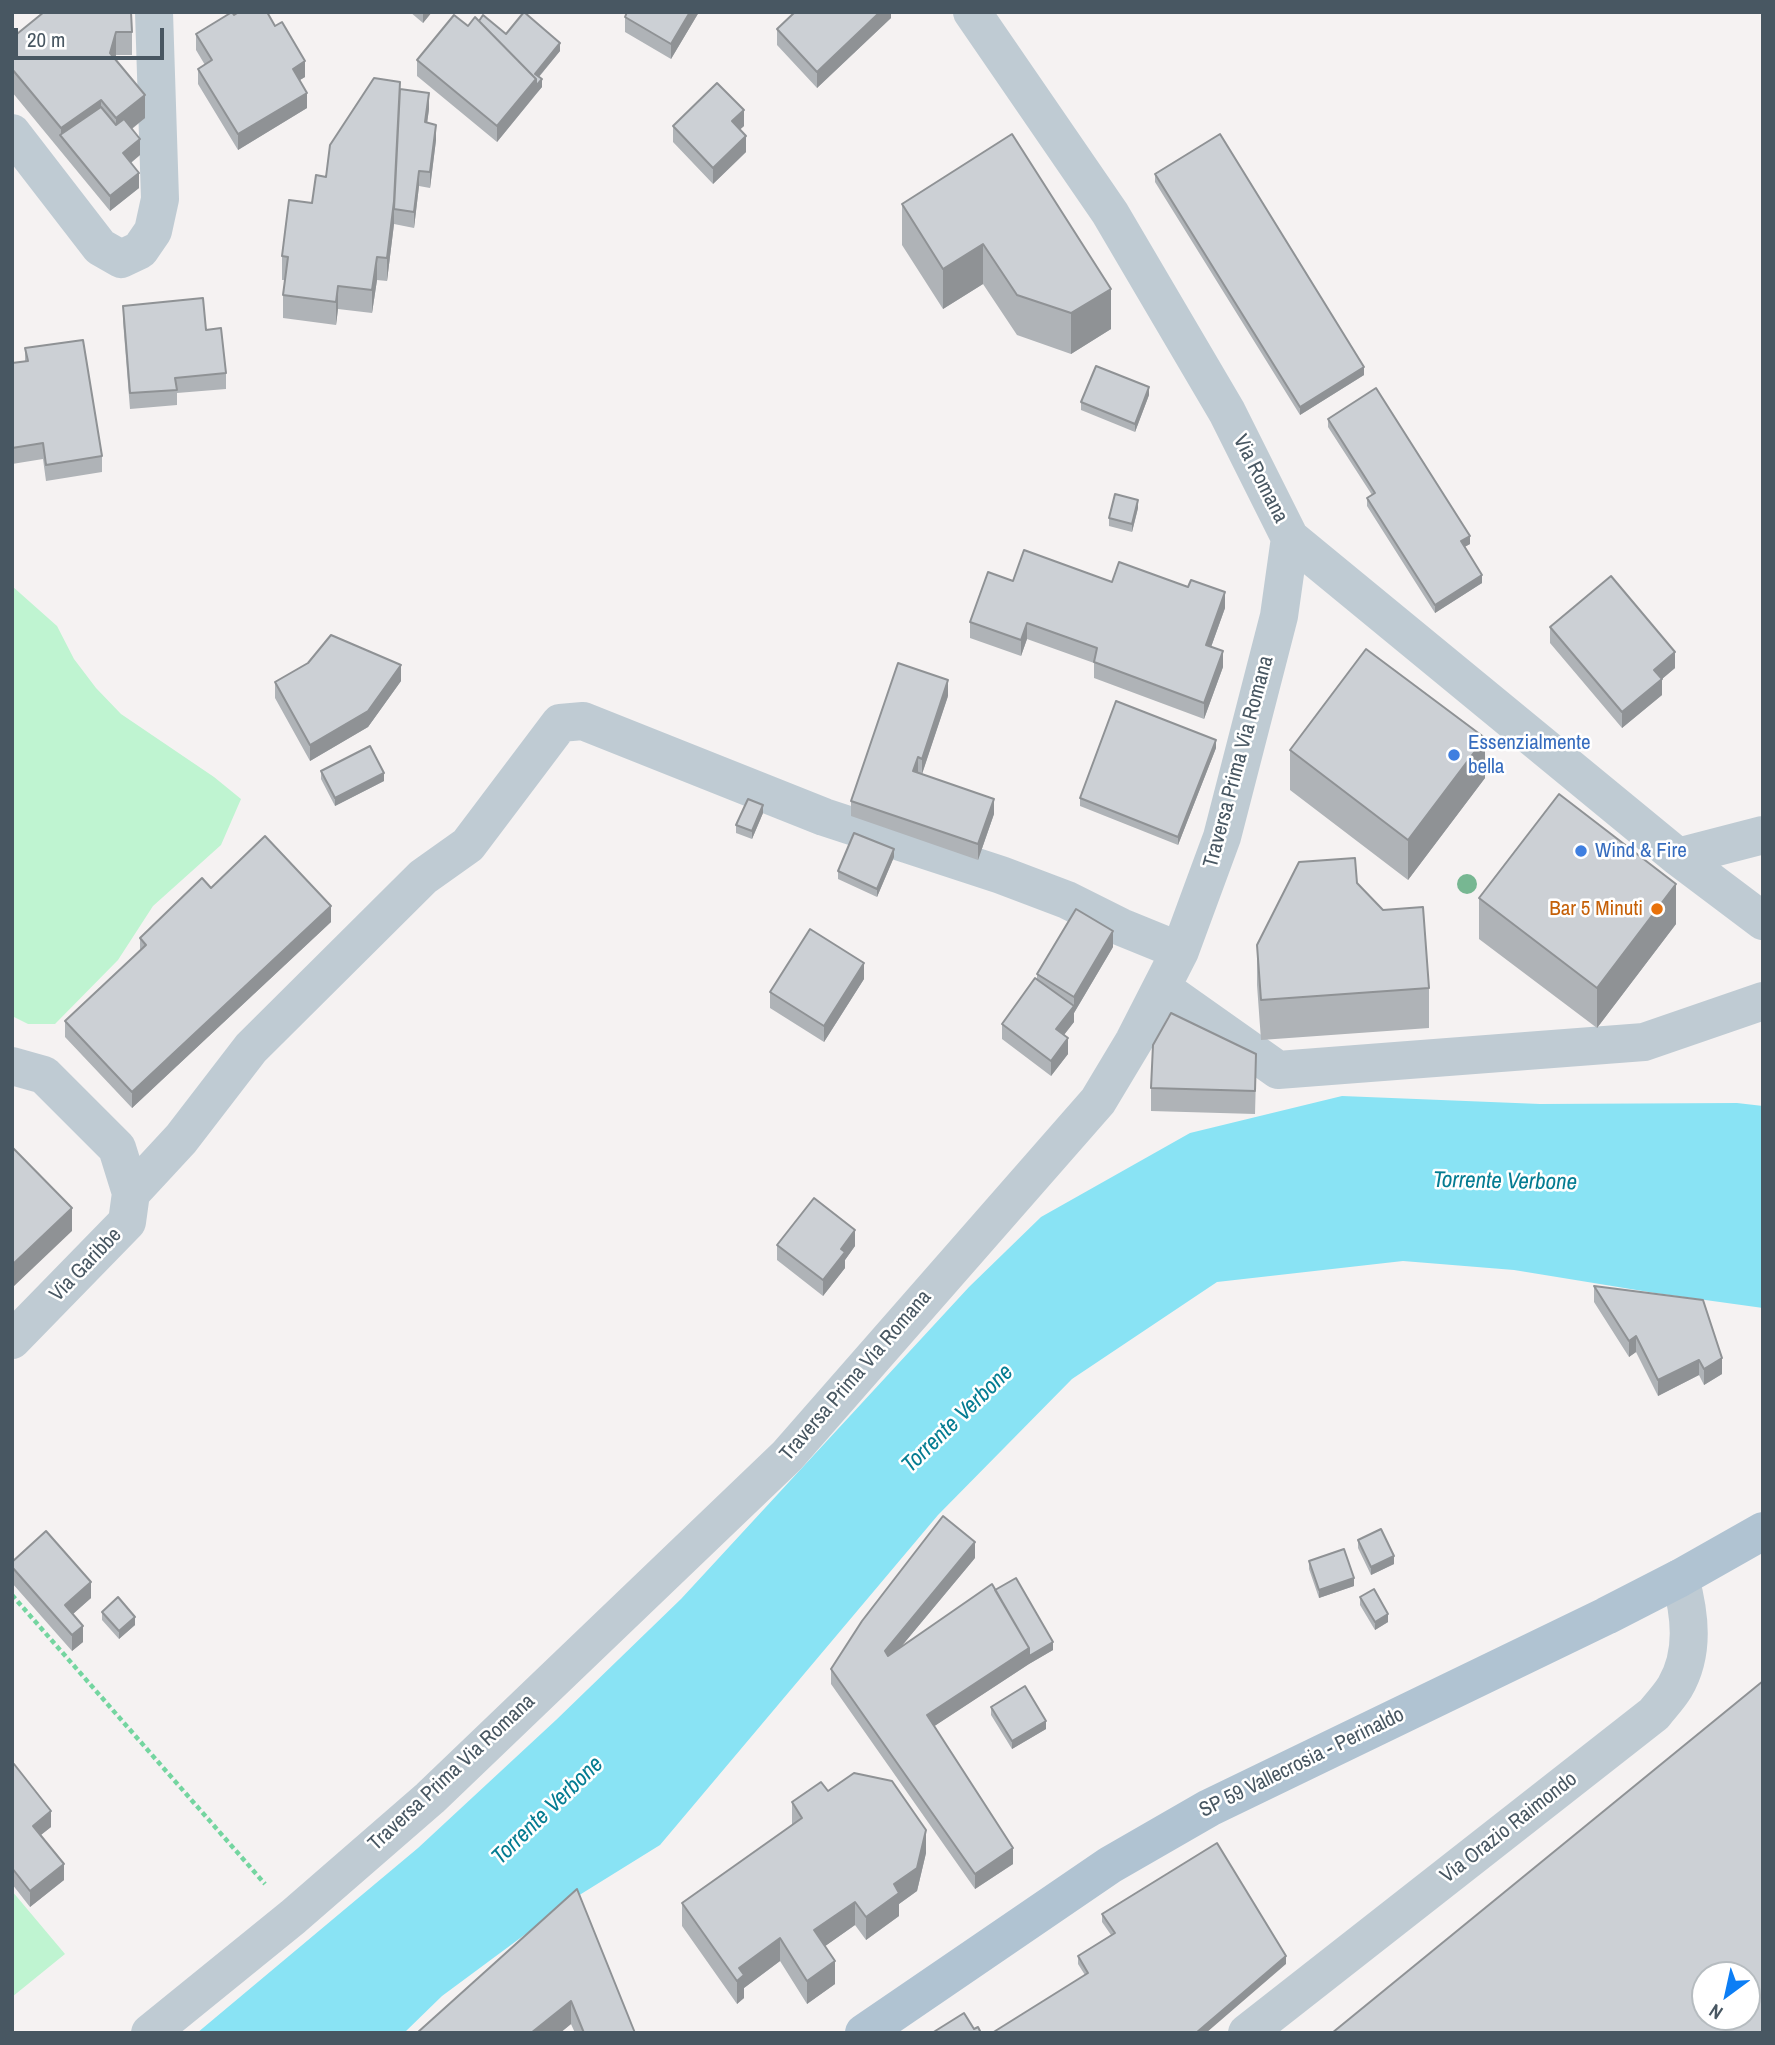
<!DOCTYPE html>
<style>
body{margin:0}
#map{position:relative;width:1775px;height:2045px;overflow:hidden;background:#f5f2f2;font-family:"Archivo Narrow",sans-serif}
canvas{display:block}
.frame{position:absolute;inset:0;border:14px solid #485762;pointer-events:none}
.north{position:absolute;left:1691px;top:1961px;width:70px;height:70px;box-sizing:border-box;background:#fff;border:2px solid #b6bcc0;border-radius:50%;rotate:213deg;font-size:19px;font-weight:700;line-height:28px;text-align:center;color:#485762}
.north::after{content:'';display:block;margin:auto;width:24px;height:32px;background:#0c7ef5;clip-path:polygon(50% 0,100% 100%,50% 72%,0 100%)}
.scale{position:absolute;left:14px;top:28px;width:150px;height:32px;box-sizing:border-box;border:4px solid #485762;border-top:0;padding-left:9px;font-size:21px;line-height:24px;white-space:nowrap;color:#485762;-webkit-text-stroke:5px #fff;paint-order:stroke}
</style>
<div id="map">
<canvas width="1775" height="2045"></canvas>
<div class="frame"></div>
<div class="north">N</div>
<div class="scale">20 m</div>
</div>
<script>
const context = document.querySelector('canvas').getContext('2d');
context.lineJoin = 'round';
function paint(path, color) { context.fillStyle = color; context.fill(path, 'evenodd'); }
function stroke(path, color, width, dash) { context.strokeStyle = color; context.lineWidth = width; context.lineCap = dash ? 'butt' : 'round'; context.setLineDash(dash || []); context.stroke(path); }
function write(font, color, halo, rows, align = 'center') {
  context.font = font + ' "Archivo Narrow",sans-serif'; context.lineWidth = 5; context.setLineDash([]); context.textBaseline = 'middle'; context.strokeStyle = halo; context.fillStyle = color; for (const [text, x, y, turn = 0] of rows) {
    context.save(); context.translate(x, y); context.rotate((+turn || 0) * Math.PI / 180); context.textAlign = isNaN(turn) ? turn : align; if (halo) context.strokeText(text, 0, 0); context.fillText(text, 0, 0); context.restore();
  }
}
paint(new Path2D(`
 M12 586 57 626 74 659 96 688 121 714 214 777 241 799 221 845 153 906 118 960 55 1024H28L12 1016Z
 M12 1891 65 1954 12 1997Z`), '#bff4d1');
paint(new Path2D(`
 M1342 1096 1540 1104 1737 1103 1763 1106V1308L1655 1293 1514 1270 1403 1261 1217 1282 1072 1379 938 1515 660 1845 573 1899 442 1996 404 2033H197L418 1848 556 1720 681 1599 969 1287 1041 1217 1190 1133Z`), '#89e3f4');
stroke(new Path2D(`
 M12 1595 265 1884`), '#74d5a0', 4.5, [5, 3.5]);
stroke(new Path2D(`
 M972 12 1110 213 1227 412 1290 538 1678 857 1763 921
 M12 133 100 247 121 259 140 250 153 231 160 199 154 12
 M1678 857 1763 835
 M1162 988 1278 1070 1644 1042 1763 1001
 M12 1066 44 1075 117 1148 131 1193 127 1222 12 1340
 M131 1193 181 1139 251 1048 423 877 468 845 560 723 583 721 824 817 1001 875 1067 900 1121 927 1180 951
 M150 2033 293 1917 430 1798 787 1456 1098 1101 1134 1041 1180 951 1222 837 1279 616 1290 538
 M1247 2033 1654 1714C1661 1705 1669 1697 1675 1687 1695 1653 1690 1614 1680 1578`), '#bfcbd3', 38);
stroke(new Path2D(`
 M864 2033 1110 1865 1209 1808 1606 1616 1680 1578 1763 1531`), '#b0c3d2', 38);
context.fillStyle = '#77b792';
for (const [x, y] of [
 [1467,884]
]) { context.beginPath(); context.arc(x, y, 10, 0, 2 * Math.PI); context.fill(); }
paint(new Path2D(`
 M44 12 132 32V55H116L115 59 145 118 132 129 140 155 131 163 139 188 110 211 12 92V38Z
 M410 12H432L423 23Z
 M627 12H699L671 59 625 32V17Z
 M891 12V18L817 88 777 45V29Z
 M234 15 305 77 300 80 307 108 238 150 198 84V69L205 65 196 50V34Z
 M479 21 506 34 560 51 539 77 542 87 497 142 417 76V60L468 26Z
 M400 89 429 109 427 123 436 140 430 188 419 186 414 228 394 224 387 281 377 280 372 313 338 309 336 325 283 318V295L285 280H282V256L326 177Z
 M673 126H744L740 129 746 152 713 184 673 142Z
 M1012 134 1111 329 1071 354 1017 335 983 284 943 309 902 245V204Z
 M1155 174 1364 375 1300 415 1155 182Z
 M123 306 206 330 226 373V389L177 393V405L130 409 123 321Z
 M25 348 102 456V472L46 481 43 459 12 464V363L25 362Z
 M1149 395 1135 432 1081 410V402Z
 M1328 419 1470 544 1464 547 1482 583 1435 613 1367 506V498L1372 495 1328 427Z
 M1138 508 1132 532 1109 526V518Z
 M1013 581 1112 582 1225 608 1211 647 1223 667 1204 719 1094 678V663L1027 639 1021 656 970 638V622Z
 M1550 627 1675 668 1662 679V695L1622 728 1550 643Z
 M401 681 368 727 310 761 275 698V682Z
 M948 696 922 774 994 814 978 860 851 816V801Z
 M1216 748 1178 845 1080 806V798Z
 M1290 750 1485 778 1408 880 1290 790Z
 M321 771 384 781 335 806 321 779Z
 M763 813 752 839 736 833V825Z
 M894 857 877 897 838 879V871Z
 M1357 883 1429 988V1028L1261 1040 1257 985V945Z
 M1479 898 1676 924 1597 1028 1479 939Z
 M331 922 132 1108 65 1037V1021L140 951V938Z
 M1113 947 1074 1013V1022L1064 1035 1068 1054 1051 1076 1002 1039V1024L1037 979V974Z
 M864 979 824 1042 770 1008V992Z
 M1256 1077 1255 1114 1151 1111V1088Z
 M777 1245 855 1246 845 1260V1268L823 1296 777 1260Z
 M1594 1286 1722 1374 1704 1385 1699 1375 1658 1396 1636 1352 1629 1357 1594 1302Z
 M1358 1540 1394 1564 1371 1575 1358 1548Z
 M975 1558 900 1648 995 1590 1053 1650 1029 1664 934 1726 1013 1864 975 1889 831 1684V1669Z
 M1309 1561 1354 1586 1319 1598 1309 1569Z
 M12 1562 91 1598 73 1614 83 1642 72 1651 12 1583Z
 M1360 1597 1388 1622 1375 1630 1360 1605Z
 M102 1612 135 1625 119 1639 102 1620Z
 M991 1707 1046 1729 1012 1749 991 1715Z
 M12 1766 51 1827 41 1835 64 1880 30 1907 12 1884Z
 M828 1791 926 1853 917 1891 899 1904V1916L866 1940 855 1925 825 1946 835 1984 807 2004 780 1961 744 1988V1998L737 2004 682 1926V1903L792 1825V1802Z
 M577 1889 635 2033H575L571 2024 560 2033Z
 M1102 1914 1286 1964 1085 1975 1078 1964V1956L1111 1935 1102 1922Z`), '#afb3b7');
paint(new Path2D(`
 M423 12H432L423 23Z
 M690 12H699L671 59V44Z
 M880 12H891V18L817 88V72Z
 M116 32V55L110 76V53Z
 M560 43V51L536 80V94L497 142V126L535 74Z
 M305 61V77L293 84V69Z
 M542 79V87L536 94V86Z
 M307 93V108L238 150V134Z
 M429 93V109L425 138V122Z
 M145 95V118L116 141V118Z
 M101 100V123L61 135V128Z
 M744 110V126L732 137V121Z
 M436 125V140L430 188V172Z
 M746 136V152L713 184V168Z
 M140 139V155L123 169V153Z
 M419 171V186L414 228V212Z
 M139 173V188L110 211V196Z
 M394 201V224L387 281V258Z
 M983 244V284L943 309V269Z
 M377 257V280L372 313V290Z
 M338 286V309L336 325V302Z
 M1111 289V329L1071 354V313Z
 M1364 367V375L1300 415V407Z
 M1149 387V395L1135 432V424Z
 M1138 500V508L1132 532V524Z
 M1470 536V544L1461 549V541Z
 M1482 575V583L1435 613V605Z
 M1225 592V608L1206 661V645Z
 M1027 623V639L1021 656V640Z
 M1223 651V667L1204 719V703Z
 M1675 652V668L1662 679V695L1622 728V712L1654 670Z
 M401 665V681L368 727 310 761V745Z
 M948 680V696L922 774V759Z
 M1485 738V778L1408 880V840Z
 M1216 740V748L1178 845V837Z
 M918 757V773L913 771Z
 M384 773V781L335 806V798Z
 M994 799V814L978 860V844Z
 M763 805V813L752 839V831Z
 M894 849V857L877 897V889Z
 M1676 884V924L1597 1028V988Z
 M331 906V922L132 1108V1092Z
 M1113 931V947L1074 1013V997Z
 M864 963V979L824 1042V1026Z
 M1074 1006V1022L1056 1045V1029Z
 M1068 1038V1054L1051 1076V1061Z
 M72 1208V1231L12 1288V1265Z
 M855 1230V1246L845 1260V1268L823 1296V1280L841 1249Z
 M1636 1336V1352L1629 1357V1341Z
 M1722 1358V1374L1704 1385V1369Z
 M1699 1360V1375L1658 1396V1380Z
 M975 1542V1558L885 1666V1651Z
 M1394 1556V1564L1371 1575V1567Z
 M1354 1578V1586L1319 1598V1590Z
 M91 1582V1598L65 1621V1605Z
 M1388 1614V1622L1375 1630V1622Z
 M135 1617V1625L119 1639V1631Z
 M83 1626V1642L72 1651V1635Z
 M1053 1642V1650L1029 1664V1656Z
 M1029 1648V1664L927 1731V1715Z
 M1046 1721V1729L1012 1749V1741Z
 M51 1811V1827L33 1841V1826Z
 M926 1830V1853L917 1891 899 1904V1916L866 1940V1917L894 1884Z
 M1013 1848V1864L975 1889V1874Z
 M64 1864V1880L30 1907V1891Z
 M855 1902V1925L814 1954V1930Z
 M780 1938V1961L744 1988V1998L737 2004V1981L739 1968Z
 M1286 1956V1964L1206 2033H1196Z
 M835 1961V1984L807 2004V1981Z
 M571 2001V2024L560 2033H531Z`), '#8f9295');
const building = new Path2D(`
 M44 12H131L132 32H116L110 53 145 95 116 118 101 100 61 128 12 69V38Z
 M232 12 234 15 239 12H267L275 26 282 22 305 61 293 69 307 93 238 134 198 69 212 60 196 34Z
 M524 12 560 43 535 74 542 79 536 86V79L479 21 483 15 506 34Z
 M627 12H690L671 44 625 17Z
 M795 12H880L817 72 777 29Z
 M454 15 468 26 475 17 536 79 497 126 417 60Z
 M374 78 400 82 394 201 387 258 377 257 372 290 338 286 336 302 283 295 288 257 282 256 289 200 312 203 316 175 326 177 330 145Z
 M717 83 744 110 732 121 746 136 713 168 673 126Z
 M400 89 429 93 425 122 436 125 430 172 419 171 414 212 394 209Z
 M101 107 116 125 124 119 140 139 123 153 139 173 110 196 60 135Z
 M1012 134 1111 289 1071 313 1017 295 983 244 943 269 902 204Z
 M1220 134 1364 367 1300 407 1155 174Z
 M203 298 206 330 221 328 226 373 175 378 177 390 130 393 123 306Z
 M83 340 102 456 46 465 43 443 12 448V363L28 361 25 348Z
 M1096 366 1149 387 1135 424 1081 402Z
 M1376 388 1470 536 1461 541 1482 575 1435 605 1367 498 1375 493 1328 419Z
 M1115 494 1138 500 1132 524 1109 518Z
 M1024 550 1112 582 1119 562 1188 587 1191 580 1225 592 1206 645 1223 651 1204 703 1094 662 1097 648 1027 623 1021 640 970 622 988 572 1013 581Z
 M1611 576 1675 652 1654 670 1662 679 1622 712 1550 627Z
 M331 635 401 665 368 711 310 745 275 682 308 663Z
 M1366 649 1485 738 1408 840 1290 750Z
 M898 663 948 680 922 759 918 757 913 771 994 799 978 844 851 801Z
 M1116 701 1216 740 1178 837 1080 798Z
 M370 746 384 773 335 798 321 771Z
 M1559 794 1676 884 1597 988 1479 898Z
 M748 799 763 805 752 831 736 825Z
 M854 833 894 849 877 889 838 871Z
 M265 836 331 906 132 1092 65 1021 146 945 140 938 202 878 211 888Z
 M1355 858 1357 883 1383 910 1423 907 1429 988 1261 1000 1257 945 1299 862Z
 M1076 909 1113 931 1074 997 1037 974Z
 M810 929 864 963 824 1026 770 992Z
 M1035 978 1074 1006 1056 1029 1068 1038 1051 1061 1002 1024Z
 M1171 1013 1256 1054 1255 1091 1151 1088 1153 1045Z
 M12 1147 72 1208 12 1265Z
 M814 1198 855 1230 841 1249 845 1252 823 1280 777 1245Z
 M1594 1286 1703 1300 1722 1358 1704 1369 1699 1360 1658 1380 1636 1336 1629 1341Z
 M943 1516 975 1542 885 1651 888 1656 992 1584 1029 1648 927 1715 1013 1848 975 1874 831 1669 862 1621Z
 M1381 1529 1394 1556 1371 1567 1358 1540Z
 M46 1531 91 1582 65 1605 83 1626 72 1635 12 1567V1562Z
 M1344 1549 1354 1578 1319 1590 1309 1561Z
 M1016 1578 1053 1642 1029 1656V1648L995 1590Z
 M1374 1589 1388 1614 1375 1622 1360 1597Z
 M118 1597 135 1617 119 1631 102 1612Z
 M1763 1681V2033H1332ZM1705 1975H1747V2017H1705Z
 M1025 1686 1046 1721 1012 1741 991 1707Z
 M14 1764 51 1811 33 1826 64 1864 30 1891 12 1868V1766Z
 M854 1773 892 1781 926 1830 917 1868 894 1884 899 1893 866 1917 855 1902 814 1930 835 1961 807 1981 780 1938 739 1968 744 1975 737 1981 682 1903 802 1818 792 1802 821 1782 828 1791Z
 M1217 1843 1286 1956 1196 2033H992L1088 1973 1078 1956 1115 1933 1102 1914Z
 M577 1889 635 2033H584L571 2001 531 2033H417Z
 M964 2013 974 2029 978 2027 981 2033H932Z`);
paint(building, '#ccd0d5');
stroke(building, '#8f9295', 2);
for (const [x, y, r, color] of [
 [1454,755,7,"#3f7fe0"],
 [1581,851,7,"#3f7fe0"],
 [1657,909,7,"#e8710a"]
]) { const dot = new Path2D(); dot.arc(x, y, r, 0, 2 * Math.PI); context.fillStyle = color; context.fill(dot); stroke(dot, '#fff', 2.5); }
write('21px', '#485762', '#fff', [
 ["Via Romana",1260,479,63],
 ["Traversa Prima Via Romana",1239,762,-75],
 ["Via Garibbe",86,1265,-46],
 ["Traversa Prima Via Romana",856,1376,-49],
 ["SP 59 Vallecrosia - Perinaldo",1302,1763,-26],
 ["Traversa Prima Via Romana",452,1773,-43],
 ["Via Orazio Raimondo",1509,1828,-38]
]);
write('21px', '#366cbe', '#fff', [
 ["Essenzialmente",1468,743],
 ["bella",1468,767],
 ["Wind & Fire",1595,851]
], 'left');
write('21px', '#c56008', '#fff', [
 ["Bar 5 Minuti",1643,909]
], 'right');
write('italic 23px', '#047c92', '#fff', [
 ["Torrente Verbone",1505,1182,1],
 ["Torrente Verbone",958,1419,-44],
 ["Torrente Verbone",548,1811,-44]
]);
</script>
